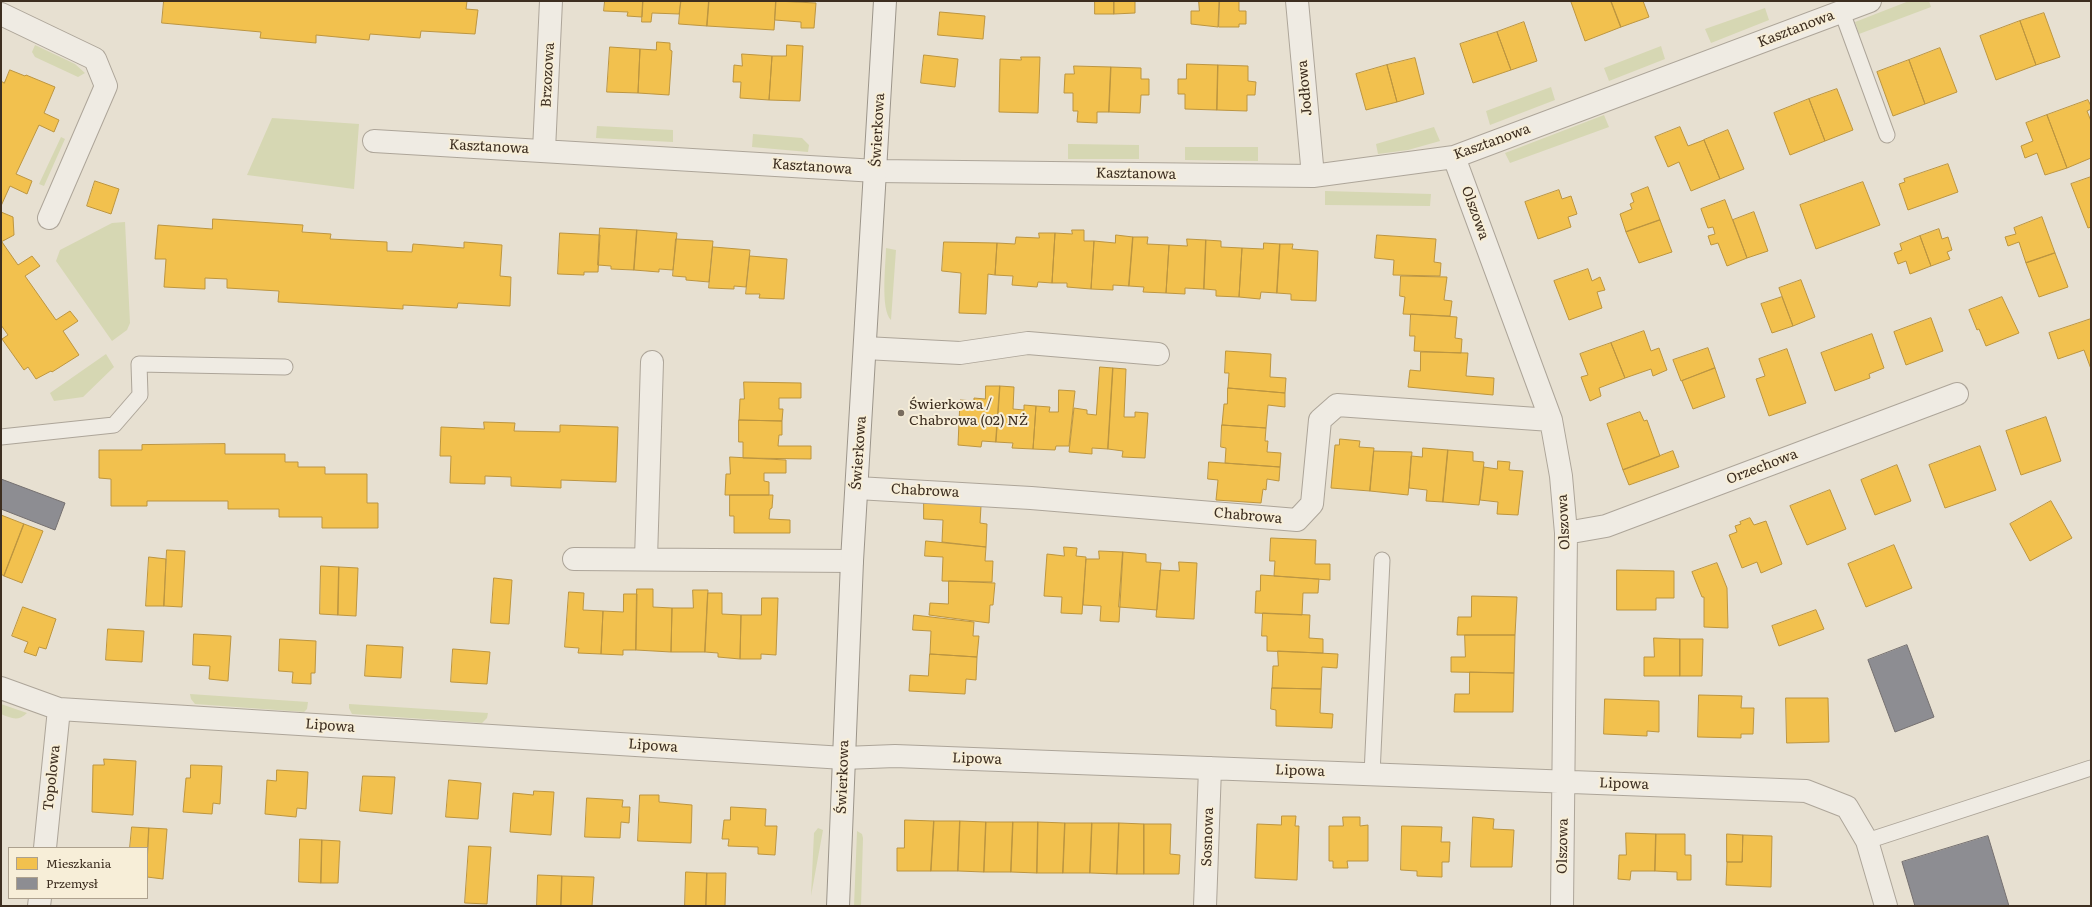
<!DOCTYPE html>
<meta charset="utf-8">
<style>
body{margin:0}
#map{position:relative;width:2092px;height:907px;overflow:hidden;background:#e7e0d1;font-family:Literata,serif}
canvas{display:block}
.frame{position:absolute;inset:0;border:2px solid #3d2e20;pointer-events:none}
.legend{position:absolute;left:8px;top:847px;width:140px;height:52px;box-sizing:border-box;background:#f7eed8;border:1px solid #ada18e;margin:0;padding:5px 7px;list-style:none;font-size:12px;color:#3d2e20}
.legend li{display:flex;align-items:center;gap:8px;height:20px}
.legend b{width:20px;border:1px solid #ada18e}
</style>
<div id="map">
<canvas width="2092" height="907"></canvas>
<div class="frame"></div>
<ul class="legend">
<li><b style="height:11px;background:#f2c14e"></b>Mieszkania</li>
<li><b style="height:11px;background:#8d8d92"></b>Przemysł</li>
</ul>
</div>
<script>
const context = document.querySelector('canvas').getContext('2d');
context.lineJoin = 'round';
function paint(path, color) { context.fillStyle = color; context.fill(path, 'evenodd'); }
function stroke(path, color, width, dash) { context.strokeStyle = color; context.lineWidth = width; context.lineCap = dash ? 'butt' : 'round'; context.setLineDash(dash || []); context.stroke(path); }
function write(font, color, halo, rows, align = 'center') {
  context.font = font + ' Literata,serif'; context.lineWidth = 4; context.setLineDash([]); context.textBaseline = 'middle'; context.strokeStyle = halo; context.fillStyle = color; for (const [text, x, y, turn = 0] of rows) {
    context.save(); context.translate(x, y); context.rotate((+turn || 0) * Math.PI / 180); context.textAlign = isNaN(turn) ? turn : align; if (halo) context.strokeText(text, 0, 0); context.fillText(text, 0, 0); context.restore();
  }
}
paint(new Path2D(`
 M1909 1H1929L1931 7 1859 34 1855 22Z
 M1765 8 1769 20 1711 43 1705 29Z
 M35 45 75 64 85 73 78 77 35 57 32 52Z
 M1661 46 1665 59 1609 81 1604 68Z
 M1551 87 1555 100 1490 125 1486 111Z
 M1604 115 1609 127 1510 163 1505 153Z
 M272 118 359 124 354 189 247 175Z
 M597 126 673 130V142L596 138Z
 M1434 127 1440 141 1408 150 1378 154 1376 144Z
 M753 134 802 138 809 145 808 152 752 147Z
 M61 137 65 139 44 186 39 184Z
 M1068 144 1139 145V159H1068Z
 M1185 147H1258V161L1185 160Z
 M1325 191 1431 194 1430 206 1325 205Z
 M125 222 130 323 127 330 112 341 56 261 60 250 112 223Z
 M886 248 896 250 891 320C880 310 886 262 886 248Z
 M106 354 114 367 83 397 54 401 50 393Z
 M190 694 308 702 307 709 304 712 195 704 191 699Z
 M1 704 27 713C18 722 11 718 1 714Z
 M349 704 488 713 487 718 482 723 352 714 349 708Z
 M818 828 823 830 811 896 814 833Z
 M857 831 862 834 863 838 861 906H854Z`), '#d6d7b3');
const homes = new Path2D(`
 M164 1H467L466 9 478 10 475 34 421 31 420 38 370 34 369 40 316 35V43L260 38 261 32 162 23Z
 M605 1H643L642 17 627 16 628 12 604 11Z
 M643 1H681L679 14 652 13 651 22H642Z
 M681 1H709L707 26 679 24Z
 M709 1H776L774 30 707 26Z
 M776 1 816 3 814 28H801V22L775 20Z
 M1095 1H1114V14H1095Z
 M1114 1H1135V13L1114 14Z
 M1199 1H1219L1218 27 1191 24V11H1199Z
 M1220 1H1239V11H1246V24H1239V27H1219Z
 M1574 1H1611L1621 27 1585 41 1571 2Z
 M1611 1H1643L1649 17 1621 27Z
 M940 12 985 16 983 39 938 35Z
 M2044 13 2060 57 2036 65 2020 21Z
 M2020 21 2036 65 1996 80 1980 36Z
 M1524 22 1537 61 1511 70 1497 32Z
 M1497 32 1511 70 1473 83 1460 44Z
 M657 42 670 43V50L672 51 669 95 638 93 640 49 656 50Z
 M787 45 803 46 800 101 769 100 772 56H786Z
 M610 47 640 49 638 93 607 92Z
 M1940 48 1957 92 1925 104 1909 60Z
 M742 54 772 56 769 100 740 98 741 82H733L734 65 742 66Z
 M924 55 958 59 955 87 921 83Z
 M1021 57H1040L1038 113 999 112 1000 59 1021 60Z
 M1415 58 1424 94 1397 102 1387 65Z
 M1909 60 1925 104 1893 116 1877 72Z
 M1187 64 1218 65 1217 110 1185 109V94H1178V79H1186Z
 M1218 65 1248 66V81L1256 82 1255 95H1247V111L1217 110Z
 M1387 65 1397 102 1366 110 1356 74Z
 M1074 66 1111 67 1109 112H1097V123L1077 122 1078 111H1073V93H1064L1065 74H1074Z
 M1111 67 1141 68V79H1149V95H1141L1140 113 1109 112Z
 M10 70 25 76 26 75 55 87 44 113 59 120 54 132 39 125 16 174 32 181 27 194 10 186 1 206V81L4 83Z
 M1837 89 1853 130 1825 141 1809 99Z
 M1809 99 1825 141 1790 155 1774 113Z
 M2088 100 2091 106V109L2087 111 2091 121V158L2067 168 2047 115Z
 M2047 115 2067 168 2045 175 2037 153 2025 158 2021 146 2033 141 2026 123Z
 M1680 127 1688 146 1704 140 1720 179 1691 191 1679 162 1668 167 1655 137Z
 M1728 130 1744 169 1720 179 1704 140Z
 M1948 164 1958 192 1908 210 1899 184 1905 182 1904 179Z
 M2091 177V227L2088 228 2071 184Z
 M95 181 119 189 111 214 87 206Z
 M1863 182 1880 225 1816 249 1800 205Z
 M1648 187 1660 220 1626 232 1620 214 1632 209 1630 204 1634 202 1631 194Z
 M1559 190 1562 199 1571 196 1577 214 1568 217 1571 227 1538 239 1525 202Z
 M1725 200 1747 258 1727 266 1718 243 1711 245 1708 236 1715 234 1713 227 1708 228 1701 209Z
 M1 212 13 217 14 235 1 242Z
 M1754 212 1768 251 1747 258 1733 220Z
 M2042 217 2055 253 2026 263 2019 242 2008 246 2005 237 2016 234 2014 228Z
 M213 219 303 225 302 232 331 234 330 239 387 242V251L412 252 413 244 464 248V242L502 245 500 276 511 277 510 306 458 303 457 308 403 305V309L278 302 279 291 227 288V279L205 278V289L164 287 166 259H155L158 225 212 229Z
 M1660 220 1672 252 1639 263 1626 232Z
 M600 228 637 230 634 270 611 269V266L598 265Z
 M1939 229 1942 239 1948 237 1952 250 1947 252 1950 259 1931 266 1920 236Z
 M637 230 677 233 673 270 659 269V272L634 270Z
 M1072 230H1084V241H1094L1091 289 1067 287V283H1052L1055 233 1072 234Z
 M560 233 600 235 598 272H584V275L558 274Z
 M1039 233H1055L1052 283 1038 282 1037 287 1012 285 1013 276 995 275 997 243 1015 244 1016 237 1039 238Z
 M1116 235 1133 237 1129 286 1113 285V290L1091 289 1094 241 1115 243Z
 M1377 235 1436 239 1434 262 1441 263 1440 276 1393 275 1394 260 1375 258Z
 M1920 236 1931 266 1910 274 1906 261 1898 264 1894 253 1902 250 1900 244Z
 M1133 237H1148L1147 244 1169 245 1166 293 1143 292 1144 287 1129 286Z
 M676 239 713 241 709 282 686 280V277L673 276Z
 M1187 239 1206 240 1204 289 1185 288V294L1166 293 1169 245 1187 246Z
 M1206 240 1221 241V247L1242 248 1239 297 1216 296V290L1204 289Z
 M2 242 18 265 32 256 40 266 25 276 56 320 70 311 78 321 63 331 79 355 52 372 51 371 36 379 28 367 24 370 2 339 8 335 1 325Z
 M944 242 997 243 995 275 988 274 986 314 959 313 961 273 942 271Z
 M1264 243 1280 244 1277 293 1261 292 1260 299 1239 297 1242 248 1263 249Z
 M1280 244H1293L1292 249 1318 251 1316 301 1291 300V294L1277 293Z
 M713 247 750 250 746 287 734 286V289L709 288Z
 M2055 253 2068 287 2039 297 2026 263Z
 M750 256 787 259 784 299 759 298 760 294H746Z
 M1588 269 1592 281 1600 277 1605 290 1597 292 1602 308 1569 320 1554 281Z
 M1401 276 1447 277 1444 300 1452 301 1450 316 1403 314 1405 297 1400 296Z
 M1801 280 1815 317 1793 326 1779 288Z
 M1782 297 1793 326 1772 333 1761 304Z
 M2002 297 2019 333 1986 346 1979 329 1977 330 1969 310Z
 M1411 314 1457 317 1455 338 1462 339 1461 353 1414 351 1415 336H1410Z
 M1931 318 1943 351 1906 365 1894 332Z
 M2091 319V369L2084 350 2058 359 2049 333Z
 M1644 331 1651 351 1659 348 1667 370 1653 376 1651 369 1625 378 1611 343Z
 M1872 334 1884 368 1869 374 1870 378 1835 391 1821 353Z
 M1611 343 1625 378 1599 388 1601 396 1590 401 1581 377 1588 375 1580 354Z
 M1708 348 1715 368 1681 381 1673 360Z
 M1787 349 1806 403 1769 416 1756 379 1765 376 1759 359Z
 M1226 351 1271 354 1270 377 1286 378 1285 393 1228 388 1229 373H1225Z
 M1421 352 1468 353 1466 376 1494 378 1493 395 1408 387 1410 370 1420 371Z
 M1100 367 1113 368 1108 449 1092 448V454L1069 452 1074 408 1087 410V414L1096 415Z
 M1113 368 1126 369 1124 417H1135V412L1148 413 1145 458 1122 457 1123 451 1108 449Z
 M1715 368 1725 397 1693 409 1682 381Z
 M744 382 801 383V398H779V409H783L782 421 739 420 740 399H744Z
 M986 386H1000L996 442 982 441 981 447 958 445 960 400 974 401V398L985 399Z
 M1000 386 1014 387 1013 409 1024 410V405L1036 406 1033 449 1012 448 1013 443 996 442Z
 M1228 388 1285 393V407L1268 405 1266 428 1222 425 1224 404H1227Z
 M1059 390 1075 391 1069 446H1056L1055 450 1033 449 1036 406 1050 407 1049 412H1058Z
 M1640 412 1644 421 1647 420 1660 456 1623 470 1607 424Z
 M2046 417 2061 461 2021 475 2006 431Z
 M739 420 782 421V435H779L778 446H811V459L743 458V442H739Z
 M484 422 515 423 514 431 560 432V425L618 427 616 482 561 480V488L511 486V477L485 476V484L450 483 451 456H440L441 427 484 429Z
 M1222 425 1266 428 1265 441H1268L1267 452 1281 453 1280 467 1225 463 1226 448 1221 447Z
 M1340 439 1360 441 1359 447 1374 448 1370 491 1331 488 1335 445H1339Z
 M225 444V454H285V462H298V467H325V474H367V503H378V528H322V517H279V509H228V501H147V506H111V479L99 478V450H142V445Z
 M1980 446 1996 490 1945 508 1929 465Z
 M1423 448 1448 450 1443 502 1426 501 1427 490 1409 488 1411 456 1422 457Z
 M1448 450 1473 452V461L1484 462 1479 505 1443 502Z
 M1374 451 1412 452 1408 495 1370 491Z
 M1673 451 1679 467 1629 485 1623 470Z
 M730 457 786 460V473H764V481L769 482V495H725L726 474H730Z
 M1498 461 1510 462 1509 470 1523 471 1518 515 1497 514 1498 502 1480 500 1484 467 1497 469Z
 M1209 462 1280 467 1279 481 1267 479 1266 490 1263 489 1261 503 1216 500 1218 480 1208 479Z
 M1897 465 1911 501 1875 515 1861 480Z
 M1830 490 1846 529 1807 545 1790 506Z
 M730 495H773L772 508 770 509 769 519 790 520V533H734V516H730Z
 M2051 501 2072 538 2030 561 2010 524Z
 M924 503 981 506 980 523 987 524 986 547 942 542 943 520 924 519Z
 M1 515 24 524 4 576 1 574Z
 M1750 518 1754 525 1766 521 1782 564 1761 573 1757 562 1742 568 1729 535 1737 532 1735 526 1741 524 1740 522Z
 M24 524 43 531 22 583 4 576Z
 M1271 538 1316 540 1315 564H1330V580L1274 576 1275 561H1270Z
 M926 541 986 547 985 561H993L992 582 942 581 943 557 925 556Z
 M1894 545 1912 588 1866 607 1848 564Z
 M1064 547 1077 548 1076 556 1086 557 1082 614 1061 613 1062 597 1044 596 1047 554 1064 556Z
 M167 550 185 551 182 607 164 606Z
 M1099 551 1123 552 1119 622 1100 621 1101 606 1083 605 1086 559H1099Z
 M1123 552 1146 554V562L1161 563 1157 610 1119 607Z
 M149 557 166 559 164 606H146Z
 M1179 562 1197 563 1194 619 1156 617 1160 570 1179 571Z
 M1717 563 1727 588 1728 628 1704 627V597H1702L1692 572Z
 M321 566 339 567 338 615 320 614Z
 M339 567 358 568 356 616 338 615Z
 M1617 570 1674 571V598H1656V610H1617Z
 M1261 575 1319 579 1318 593H1303L1302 615 1255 613 1256 591H1260Z
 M494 578 512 580 509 624 491 623Z
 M949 581 995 583 993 605H990L989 623 929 615 930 603 948 604Z
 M637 589H653V607L672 608 671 652 636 650Z
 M693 590H708L705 652H671L672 608H693Z
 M569 592 584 593 583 610 603 611 601 654 578 653 579 648 565 647Z
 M708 593H722V614L741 615 740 659 718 657V653L705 652Z
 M624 594H637L636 650H623V655L601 654 603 611 623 612Z
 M1472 596 1517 597 1515 635H1457L1458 617H1471Z
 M762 598H778L776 655 761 654V659H740L741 615H761Z
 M23 607 56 619 46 649 39 647 36 656 24 652 28 642 12 636Z
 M1816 610 1824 629 1779 646 1772 626Z
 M1263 613 1310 615 1309 638 1323 639V653L1267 651V636H1262Z
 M914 615 974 622 973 636H979L977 657 930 654 931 631 913 630Z
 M108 629 144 631 142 662 106 660Z
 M194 634 231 636 228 681 209 679 210 666 193 665Z
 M1465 635H1515L1514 673 1451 672V657H1465Z
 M1654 638 1680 639V676H1644V657H1654Z
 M280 639 316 641 315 673H311V684L292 683 293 672 279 671Z
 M1680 639H1703L1702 676H1680Z
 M367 645 403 647 401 678 365 676Z
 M453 649 490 652 487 684 451 682Z
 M1278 651 1338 654 1337 668 1322 667 1321 689 1272 688 1273 666H1278Z
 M930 654 977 657 976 680 966 679 965 694 909 691 910 675 928 676Z
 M1470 672 1514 673 1513 712H1454L1455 694H1469Z
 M1272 688 1321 689 1320 713 1333 714 1332 728 1276 726V710L1271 709Z
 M1699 695 1742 696 1741 708H1754L1753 734H1741V738L1698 737Z
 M1786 698H1828L1829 742 1787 743Z
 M1605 699 1659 701V732L1647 731V736L1604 734Z
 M104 759 136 761 133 815 92 812 93 765H104Z
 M191 765 222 766 220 804 213 803 212 814 183 812 186 778H190Z
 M277 770 308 772 306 809 297 808 296 817 265 814 267 780 276 781Z
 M363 776 395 777 392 814 360 811Z
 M449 780 481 783 478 819 446 817Z
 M534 791 554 792 551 835 510 832 513 793 533 795Z
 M640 795H659V802L692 805 691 843 638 841Z
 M587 798 623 800 622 807H630L629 823 621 822 620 838 585 837Z
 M731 807 766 809 765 826H777L775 855 758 854V847L728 846 729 839H722L724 820H730Z
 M1282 816H1296L1295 826H1299L1297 880 1255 878 1257 824 1281 825Z
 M1343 817H1360V826L1368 825V861H1347L1348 868H1333V861H1329V826H1343Z
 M1473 817 1494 819 1493 829 1514 830 1512 867H1471Z
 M905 820 934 821 931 871H897V848H904Z
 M934 821H960L958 871H931Z
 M960 821 986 822 984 872 958 871Z
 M986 822H1013L1011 872H984Z
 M1013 822H1038L1037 873 1011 872Z
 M1038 822 1065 823 1063 873H1037Z
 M1065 823H1092L1090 873H1063Z
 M1092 823H1119L1117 874 1090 873Z
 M1119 823 1144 824V874H1117Z
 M1144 824H1171L1170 854 1180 855 1179 874H1144Z
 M1402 826 1442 827 1441 842H1450L1449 862H1442V877L1417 876V871L1401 870Z
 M132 827 149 828 147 861V848H130Z
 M149 828 167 829 163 879 147 877Z
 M1626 833 1656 834 1655 871H1631L1630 880 1618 879 1619 855H1626Z
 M1656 834H1685V855H1691V880H1677V872L1655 871Z
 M1727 834 1743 835 1742 862H1727Z
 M1743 835 1772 836 1771 887 1726 885 1727 862H1742Z
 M300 839 322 840 321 883 299 882Z
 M322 840 340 841 338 883H321Z
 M469 846 491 847 487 904 465 903Z
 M686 872 707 873 706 906H685Z
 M707 873H726L725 906H706Z
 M538 875 562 876 561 906H537Z
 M562 876 594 877 592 906H561Z`);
paint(homes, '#f2c14e');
stroke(homes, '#bc9540', 1);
const industry = new Path2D(`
 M1 479 65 503 55 530 1 509Z
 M1907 645 1934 717 1895 732 1868 660Z
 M1988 836 2009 906H1915L1902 862Z`);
paint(industry, '#8d8d92');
stroke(industry, '#757070', 1);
const lane = new Path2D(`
 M1842 12 1887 135
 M1 437 114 425 140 395 139 364 285 367
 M1372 774 1382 560
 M1867 841 2091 768`);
const street = new Path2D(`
 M1297 1 1313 176
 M1 14 95 59 106 86 49 218
 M374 141 876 171 1313 176 1454 157 1870 1
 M544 150 551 1
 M1454 157 1551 420 1561 476 1566 533 1562 906
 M865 348 960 353 1028 343 1158 354
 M857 488 1031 498 1297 520 1312 504 1320 420 1337 405 1551 420
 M1566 533 1606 526 1957 394
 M574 559 852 561
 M646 559 652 362
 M1 688 59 709 844 758 895 756 1806 791 1847 807 1867 841 1886 906
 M45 848 59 709
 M39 906 40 898
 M1205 906 1210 768`);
const secondary = new Path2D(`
 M838 906 852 561 885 1`);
stroke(lane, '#ada599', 17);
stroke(street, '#ada599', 24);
stroke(secondary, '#9c958a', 24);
stroke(lane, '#efebe3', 15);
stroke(street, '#efebe3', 22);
stroke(secondary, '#efebe3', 22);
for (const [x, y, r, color] of [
 [901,413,4,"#786c5e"]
]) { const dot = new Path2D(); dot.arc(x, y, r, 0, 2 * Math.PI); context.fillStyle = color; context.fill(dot); stroke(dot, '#f7eed8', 1.5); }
write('14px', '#3d2e20', '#f7eed8', [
 ["Kasztanowa",1796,29,-21],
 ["Brzozowa",548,75,-87],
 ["Jodłowa",1305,88,-95],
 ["Świerkowa",878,130,-87],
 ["Kasztanowa",1492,142,-20],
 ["Kasztanowa",489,147,3],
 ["Kasztanowa",812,167,4],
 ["Kasztanowa",1136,174,1],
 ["Olszowa",1475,213,70],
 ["Świerkowa",859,453,-86],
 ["Orzechowa",1762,467,-21],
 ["Chabrowa",925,491,3],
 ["Chabrowa",1248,516,5],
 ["Olszowa",1564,522,-93],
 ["Lipowa",330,726,4],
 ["Lipowa",653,746,4],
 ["Lipowa",977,759,2],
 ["Lipowa",1300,771,2],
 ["Świerkowa",843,777,-88],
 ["Topolowa",52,778,-84],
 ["Lipowa",1624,784,2],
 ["Sosnowa",1208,837,-88],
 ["Olszowa",1563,846,-89]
]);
write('14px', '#3d2e20', '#f7eed8', [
 ["Świerkowa /",909,405],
 ["Chabrowa (02) NŻ",909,421]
], 'left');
</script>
